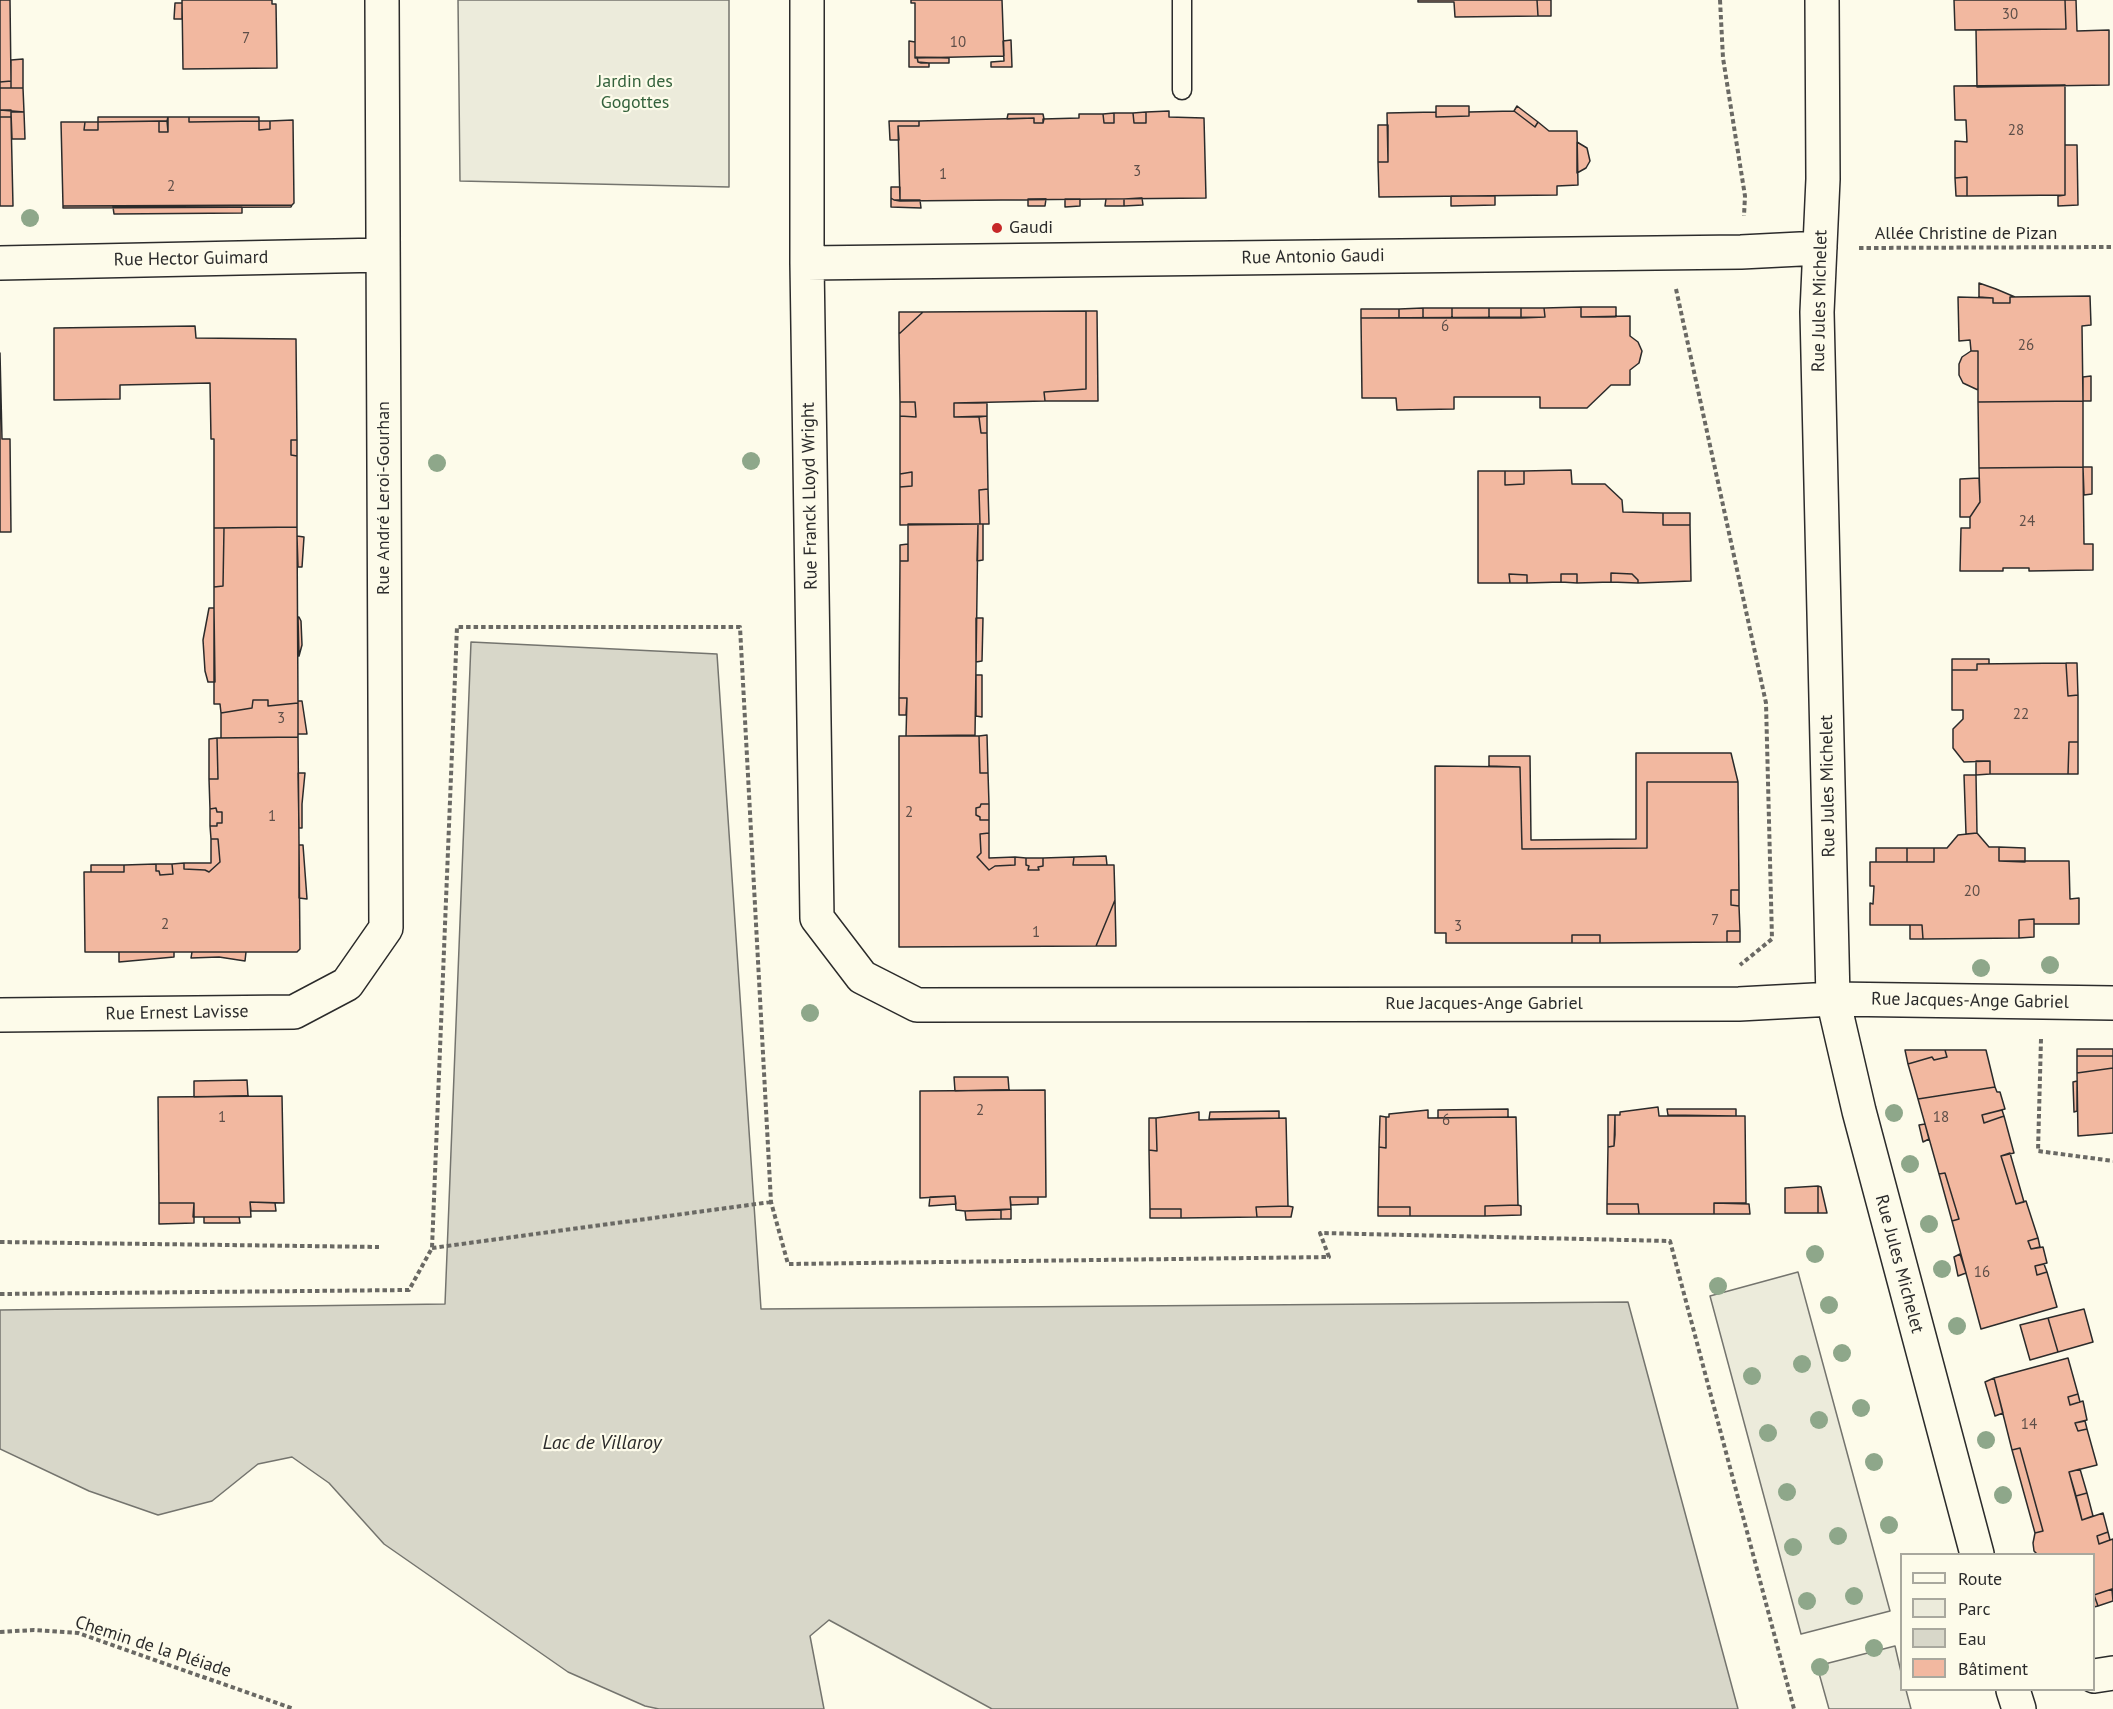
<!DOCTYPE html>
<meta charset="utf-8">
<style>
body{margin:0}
#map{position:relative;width:2113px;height:1709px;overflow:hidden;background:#fdfbea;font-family:"PT Sans",sans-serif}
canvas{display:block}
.legend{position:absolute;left:1900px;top:1553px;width:195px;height:138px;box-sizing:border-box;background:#fdfbea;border:2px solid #a9a89e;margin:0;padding:8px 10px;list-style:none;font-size:18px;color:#2b2b2b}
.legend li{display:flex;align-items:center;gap:12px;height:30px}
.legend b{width:30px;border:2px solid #a9a89e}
</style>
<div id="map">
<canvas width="2113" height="1709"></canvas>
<ul class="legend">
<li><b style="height:8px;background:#fdfbea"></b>Route</li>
<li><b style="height:16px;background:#ecebdb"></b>Parc</li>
<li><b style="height:16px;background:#d8d7c9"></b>Eau</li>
<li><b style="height:16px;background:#f2b8a0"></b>Bâtiment</li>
</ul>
</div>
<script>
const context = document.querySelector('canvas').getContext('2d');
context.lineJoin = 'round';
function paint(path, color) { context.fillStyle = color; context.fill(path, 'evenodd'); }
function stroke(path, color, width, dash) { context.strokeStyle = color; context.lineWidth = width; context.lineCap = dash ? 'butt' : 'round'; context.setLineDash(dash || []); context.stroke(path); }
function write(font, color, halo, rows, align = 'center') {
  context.font = font + ' "PT Sans",sans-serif'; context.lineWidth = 4.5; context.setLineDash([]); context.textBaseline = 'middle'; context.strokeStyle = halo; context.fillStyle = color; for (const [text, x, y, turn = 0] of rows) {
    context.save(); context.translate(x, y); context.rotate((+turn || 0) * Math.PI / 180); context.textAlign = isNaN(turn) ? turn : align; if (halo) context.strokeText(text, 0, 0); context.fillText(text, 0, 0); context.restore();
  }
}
const green = new Path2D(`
 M458 0H729V187L460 181Z
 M1798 1272 1890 1611 1801 1634 1710 1296Z
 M1895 1646 1901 1672 1902 1690H1906L1911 1709H1829L1817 1666Z`);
paint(green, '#ecebdb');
stroke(green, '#74746e', 1.5);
const water = new Path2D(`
 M471 642 717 654 761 1309 1628 1302 1738 1709H992L829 1620 810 1636 824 1709H659L645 1706 568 1672 384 1544 329 1483 292 1457 258 1464 212 1501 158 1515 89 1491 0 1449V1310L445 1304Z`);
paint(water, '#d8d7c9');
stroke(water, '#74746e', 1.5);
const building = new Path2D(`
 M0 0H10L11 81 0 82Z
 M182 0H272V4H276L277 68 183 69Z
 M911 0H1002L1004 56 915 58V3H911Z
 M1418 0H1537L1538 16 1455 17 1454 2H1418Z
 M1537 0H1551V16H1538Z
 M1954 0H2065L2066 29 1955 30Z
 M2065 0H2076L2077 31 2109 30V85L1977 87 1976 30 2066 29Z
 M175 3H182V19H174Z
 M1011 40 1012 67H991V62L1004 61 1003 41Z
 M909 41 915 42V58L917 57 918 62 929 63V67H909Z
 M917 57 949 58V63H921L918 62Z
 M23 59V88H11V60Z
 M11 81V88H0V82Z
 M2065 85V195L1967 196V177L1955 178V141L1967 142 1966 120H1955L1954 86Z
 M0 88H23L24 112 0 110Z
 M1436 106H1469V116L1436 117Z
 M1517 106 1538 122 1535 127 1514 111Z
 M0 110H11V117H0Z
 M1169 111V117L1204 118 1206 198 900 201 898 126H919V121L1034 118V123H1043V119L1079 118V114H1103L1104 123H1114V113H1133L1134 123H1146V112Z
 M1514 111 1535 127 1538 122 1549 131H1577L1578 185 1557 186V195L1379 197 1378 162H1388L1387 113 1436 112V117L1469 116V112Z
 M11 112H24L25 139H12Z
 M1146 112V123H1134L1133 113Z
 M1114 113V123H1104L1103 114Z
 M1008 114H1043L1044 119 1043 123H1034V118L1007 119Z
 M0 117H11L13 206H0Z
 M98 117H168L167 121 98 122Z
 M168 117H189V122L259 121V130L270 129V121L293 120 294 203 292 205 63 206 61 122H85L84 130H98V122L159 121V132H168Z
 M189 117H259V121L189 122Z
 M159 121H167L168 132H159Z
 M259 121H270V129L259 130Z
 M889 121H919V126H898L899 140H890Z
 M85 122H98V130H84Z
 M1378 125H1388V162H1378Z
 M1577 142 1587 148 1590 161 1586 168 1577 173Z
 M2065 145H2077L2078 205 2058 206V196L2065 195Z
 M1967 177V196H1956L1955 178Z
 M891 187H900V201L894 200 891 198Z
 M1451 196H1495V205L1451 206Z
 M891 198 894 200H920L921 208 891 207Z
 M1142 198 1143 205 1124 206V199Z
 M1028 199H1046L1045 206H1028Z
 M1065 199H1080V206L1065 207Z
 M1106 199H1124V206H1105Z
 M292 205 291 207 63 208V206Z
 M113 207H242V213L114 214Z
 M1979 283 1996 289 2015 297H2010V303H1993V298L1979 297Z
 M2090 296 2091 325 2082 326 2083 401 1978 402V351H1971L1970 340 1959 341 1958 297 1993 298V303H2010V297Z
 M1581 307V317L1630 316V336L1638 342 1642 351 1639 363 1630 370V385H1611L1587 408H1540V397H1454V409L1397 410 1396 398H1362L1361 318 1545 317 1544 308Z
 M1581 307H1616V317H1581Z
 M1423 308H1452V318H1423Z
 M1423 308V318H1399V309Z
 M1452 308H1489V318H1452Z
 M1489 308H1521V318H1489Z
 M1521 308H1544L1545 317 1521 318Z
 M1361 309H1399V318H1361Z
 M1086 311H1097L1098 401H1045L1044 392 1086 389Z
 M1086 311V389L1044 392 1045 401 954 403V417H979L981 433H987L988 489 979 490 980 524 900 525V487L912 486V472L900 474V416L916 417 915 402H900L899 334 923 312Z
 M899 312H923L899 334Z
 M195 326 196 338 296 339 297 440H291V455L297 456V527L214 528V439H211L210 383 120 385V399L54 400V328Z
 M1971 351H1978V390L1963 383 1959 375V364L1962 357Z
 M0 353 2 439H10L11 532H0Z
 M2091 376V401H2083V377Z
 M2083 401V467L1979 468 1978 402Z
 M900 402H915L916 417 900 416Z
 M954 403H987V416L954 417Z
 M987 416V433H981L979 417Z
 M291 440H297V456L291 455Z
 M2083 467H2092V494L2084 495Z
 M2083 467 2084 544H2093V570L2029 571V568H2003V571H1960L1961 528H1970V517L1980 502 1979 468Z
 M1571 470 1572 484H1605L1622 500 1623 512 1663 513V525H1690L1691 581 1638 583V580L1632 574 1611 573V582L1577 583V574H1561V582L1527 583V575L1509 574 1510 583H1478V471H1505V485L1524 484V471Z
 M1505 471H1524V484L1505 485Z
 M912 472V486L900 487V474Z
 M1979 478 1980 502 1970 517H1960V479Z
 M988 489 989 524H980L979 490Z
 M1663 513H1690V525H1663Z
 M908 524H978L975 735 906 736 907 698H899L900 561H908Z
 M978 524H983V560L977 561Z
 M297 527 298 703 268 706V700H253L252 708 221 713 220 704H214V587L223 586 224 528Z
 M214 528H224L223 586 214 587Z
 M297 536 304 537 302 567H298Z
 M908 544V561H900V545Z
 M1611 573 1632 574 1638 580V583L1611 582Z
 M1509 574 1527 575V583H1510Z
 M1561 574H1577V583L1561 582Z
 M209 608H214L215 682H208L205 671 203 640Z
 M298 617H299L301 621 302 645 299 656Z
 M976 618H983L982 661 976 662Z
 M1952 659H1989V664H1977V670H1952Z
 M2066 663 2068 696 2078 695V742H2069L2068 774H1990V761L1964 762 1953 748V729L1963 719V710H1952V670H1977V664Z
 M2066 663H2077L2078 695 2068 696Z
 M976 675H982V717L976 716Z
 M899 698H907L906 715H899Z
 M253 700H268V706L298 703V737L221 738V713L252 708Z
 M298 701H302L307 734H298Z
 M987 735 988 773H980L979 736Z
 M899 736H979L980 773H988L989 804H981L980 807 976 808V815L980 817V820H989V833L980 834 981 853 977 857 989 870 995 866 1015 865V857L1026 858V865L1029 866 1028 870H1039L1038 867 1043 866V858L1074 857 1073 865H1114L1115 900 1096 946 899 947Z
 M298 737 300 949 297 952H85L84 872H124V865L156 864V871H159L160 875 173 874 172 864 184 863V869L205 870 209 872 220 862 218 839H211L210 826H217V823H222V812H217L216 808 210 809 209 779H218L217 738Z
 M217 738 218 779H209V739Z
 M2069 742H2078V774H2068Z
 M1636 753H1731L1738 782H1647V848L1522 849 1520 767 1489 766V756H1530L1531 840 1636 839Z
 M1976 761H1990V774L1976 775Z
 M1435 766 1520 767 1522 849 1647 848V782H1738L1739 890H1731V905L1739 906 1740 931H1727V942L1600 943V935H1572V943H1446V933H1435Z
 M298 773H305L302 804V828H299Z
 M1964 775H1976L1977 833 1966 834Z
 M981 804H989V820H980V817L976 815V808L980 807Z
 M216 808 217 812H222V823H217V826H210V809Z
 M989 833V858L1015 857V865L995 866 989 870 977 857 981 853 980 834Z
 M1977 833 1989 847H1999V861H2069L2070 899 2079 898V924H2034V919L2019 920V938L1923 939 1922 925H1870V903L1873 904 1874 886H1870V862H1934V848H1947L1958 835Z
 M211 839H218L220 862 209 872 205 870 184 869V863H211Z
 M299 845H303L307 899 299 898Z
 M1999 847 2025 848V862L1999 861Z
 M1876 848H1907V862H1876Z
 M1907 848H1934V862H1907Z
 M1106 856 1107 865H1073L1074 857Z
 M1026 858H1043V866L1038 867 1039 870H1028L1029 866 1026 865Z
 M156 864H172L173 874 160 875 159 871H156Z
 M91 865H124V872H91Z
 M1731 890H1739V906L1731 905Z
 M1115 900 1116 946H1096Z
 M2034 919V937L2019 938V920Z
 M1910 925H1922L1923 939H1910Z
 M1727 931H1740V942H1727Z
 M1572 935H1600V943H1572Z
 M119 952H174V957L119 962Z
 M192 952H246L245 961 219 957 191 958Z
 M2077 1049H2113V1056H2077Z
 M1905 1050H1945L1947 1057 1934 1060 1932 1057 1908 1064Z
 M1945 1050H1986L1995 1087 1918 1099 1908 1064 1932 1057 1934 1060 1947 1057Z
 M2077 1056H2113V1068L2077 1073Z
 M2113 1068V1133L2078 1136 2077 1073Z
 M954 1077H1008L1009 1090 955 1091Z
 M247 1080 248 1096 194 1097V1081Z
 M2077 1081V1111L2074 1112 2073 1082Z
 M1995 1087 1997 1092H2000L2005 1109 1982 1115 1984 1123 2004 1116 2014 1153 2001 1156 2016 1204 2026 1201 2038 1238 2028 1241 2031 1249 2043 1247 2047 1263 2035 1266 2037 1275 2047 1272 2057 1307 1981 1329 1952 1221 1959 1219 1945 1173 1939 1174 1918 1099Z
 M1045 1090 1046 1197H1010L1011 1209 965 1211 956 1210 955 1196 920 1198V1091Z
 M282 1096 284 1203 250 1202 251 1217H193L194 1203H159L158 1097Z
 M1658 1107 1659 1116H1745L1746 1203H1714V1214H1639L1638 1204H1607L1608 1147 1614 1146 1615 1115H1620V1112Z
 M1508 1109V1117L1438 1118V1110Z
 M1667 1109H1736V1116L1668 1115Z
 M1428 1110V1118L1516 1117 1518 1205 1485 1206V1216H1410V1207H1378L1379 1147 1386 1148V1117H1389V1114Z
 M2002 1110 2004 1116 1984 1123 1982 1115Z
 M1279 1111V1118L1209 1119 1210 1112Z
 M1199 1112V1120L1286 1118 1288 1206 1256 1207 1257 1217 1181 1218V1209H1150L1149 1150 1157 1151 1156 1118Z
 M1608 1115H1615V1135L1614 1146 1608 1147Z
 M1380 1116 1386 1117V1148L1379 1147Z
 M1149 1118H1156L1157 1151 1149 1150Z
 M1925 1124 1929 1139 1923 1142 1919 1125Z
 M2010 1153 2024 1202 2016 1204 2001 1156Z
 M1945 1173 1959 1219 1952 1221 1939 1174Z
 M1818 1186 1821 1187 1827 1213H1818Z
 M1818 1186V1213H1785V1188Z
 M955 1196 956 1204 929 1206 930 1197Z
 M1010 1197H1038V1204L1011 1205Z
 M250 1202 275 1203 276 1211H251Z
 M159 1203H194V1223L159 1224Z
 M1714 1203 1749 1204 1750 1214H1714Z
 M1607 1204H1638L1639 1214H1607Z
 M1518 1205 1521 1206V1215L1485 1216V1206Z
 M1288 1206 1293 1207 1291 1217H1257L1256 1207Z
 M1378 1207H1410V1216H1378Z
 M1011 1209V1219H1001V1210Z
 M1150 1209H1181V1218H1150Z
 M1001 1210V1219L966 1220 965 1211Z
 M204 1217H239L240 1223H204Z
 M2038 1238 2040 1247 2031 1249 2028 1241Z
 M1960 1254 1966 1273 1958 1276 1954 1257Z
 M2044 1264 2047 1272 2037 1275 2035 1266Z
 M2084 1309 2093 1342 2058 1352 2048 1318Z
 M2048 1318 2058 1352 2030 1360 2020 1325Z
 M2068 1358 2078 1394 2068 1397 2070 1405 2083 1401 2087 1420 2075 1423 2078 1431 2087 1429 2097 1465 2069 1472 2082 1520 2103 1513 2108 1532 2097 1536 2099 1544 2113 1539V1593L2112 1589 2094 1595 2098 1606 2094 1607V1554H2037L2034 1551 2033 1543 2035 1533 2043 1531 2020 1448 2012 1450 1994 1378Z
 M1994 1378 2003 1413 1995 1416 1985 1382Z
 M2078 1394 2080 1402 2070 1405 2068 1397Z
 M2085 1421 2087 1429 2078 1431 2075 1423Z
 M2020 1448 2043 1531 2035 1533 2012 1450Z
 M2080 1469 2087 1493 2076 1496 2069 1472Z
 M2087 1493 2093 1516 2082 1520 2076 1496Z
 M2108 1532 2110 1540 2099 1544 2097 1536Z
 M2112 1589 2113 1601 2098 1606 2094 1595Z`);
paint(building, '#f2b8a0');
stroke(building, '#2b2b2b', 1.5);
const service = new Path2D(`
 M1182 0V90`);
const minor = new Path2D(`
 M807 0V263L817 918 862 977 917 1005 1739 1004 1833 999 2113 1003
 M1822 0 1823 179 1817 312 1833 999 1859 1111 1977 1554
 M0 263 383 255
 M807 263 1741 252 1820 248
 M0 1015 294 1012 347 984 386 928 382 0
 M2094 1676 2113 1673
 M2013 1690 2019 1709`);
stroke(service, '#2b2b2b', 21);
stroke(minor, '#2b2b2b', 36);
stroke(new Path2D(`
 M1720 0 1723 58 1745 196 1744 216
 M1859 248 2113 247
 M1676 289 1766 703 1772 939 1740 965
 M2041 1039 2038 1151 2113 1161
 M0 1242 379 1247
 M432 1248 771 1202
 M0 1294 409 1290 432 1248 457 627H740L771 1202 788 1264 1329 1257 1320 1233 1670 1241 1794 1709
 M0 1632 34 1630 78 1633 294 1709`), '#6a6964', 4, [4.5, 3]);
stroke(service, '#fdfbea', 18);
stroke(minor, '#fdfbea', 33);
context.fillStyle = '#8ea78a';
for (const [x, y] of [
 [30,218],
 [751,461],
 [437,463],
 [2050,965],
 [1981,968],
 [810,1013],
 [1894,1113],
 [1910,1164],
 [1929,1224],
 [1815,1254],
 [1942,1269],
 [1718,1286],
 [1829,1305],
 [1957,1326],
 [1842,1353],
 [1802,1364],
 [1752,1376],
 [1861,1408],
 [1819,1420],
 [1768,1433],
 [1986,1440],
 [1874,1462],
 [1787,1492],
 [2003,1495],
 [1889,1525],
 [1838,1536],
 [1793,1547],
 [1854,1596],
 [1807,1601],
 [1874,1648],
 [1820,1667]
]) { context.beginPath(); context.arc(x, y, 9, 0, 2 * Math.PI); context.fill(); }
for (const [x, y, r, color] of [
 [997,228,6,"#c62828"]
]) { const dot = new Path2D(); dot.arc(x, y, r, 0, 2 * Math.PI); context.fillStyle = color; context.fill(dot); stroke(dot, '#fdfbea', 2); }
write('15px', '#5d4e48', null, [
 ["30",2010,15],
 ["7",246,39],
 ["10",958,43],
 ["28",2016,131],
 ["3",1137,172],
 ["1",943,175],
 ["2",171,187],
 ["6",1445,327],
 ["26",2026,346],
 ["24",2027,522],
 ["22",2021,715],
 ["3",281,719],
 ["2",909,813],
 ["1",272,817],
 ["20",1972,892],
 ["7",1715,921],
 ["2",165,925],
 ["3",1458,927],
 ["1",1036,933],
 ["2",980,1111],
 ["1",222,1118],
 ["18",1941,1118],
 ["6",1446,1121],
 ["16",1982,1273],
 ["14",2029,1425]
]);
write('18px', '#34623c', '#fdfbea', [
 ["Jardin des",635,82],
 ["Gogottes",635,103]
]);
write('18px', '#2b2b2b', '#fdfbea', [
 ["Gaudi",1009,228]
], 'left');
write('18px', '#2b2b2b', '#fdfbea', [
 ["Allée Christine de Pizan",1966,234],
 ["Rue Antonio Gaudi",1313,257,-1],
 ["Rue Hector Guimard",191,259,-1],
 ["Rue Jules Michelet",1820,301,-89],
 ["Rue Franck Lloyd Wright",810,496,-91],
 ["Rue André Leroi-Gourhan",384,498,-90],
 ["Rue Jules Michelet",1828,786,-91],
 ["Rue Jacques-Ange Gabriel",1970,1001,1],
 ["Rue Jacques-Ange Gabriel",1484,1004],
 ["Rue Ernest Lavisse",177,1013,-1],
 ["Rue Jules Michelet",1899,1264,75],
 ["Chemin de la Pléiade",153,1647,18]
]);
write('italic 20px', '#2b2b2b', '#fdfbea', [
 ["Lac de Villaroy",602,1443]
]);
</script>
